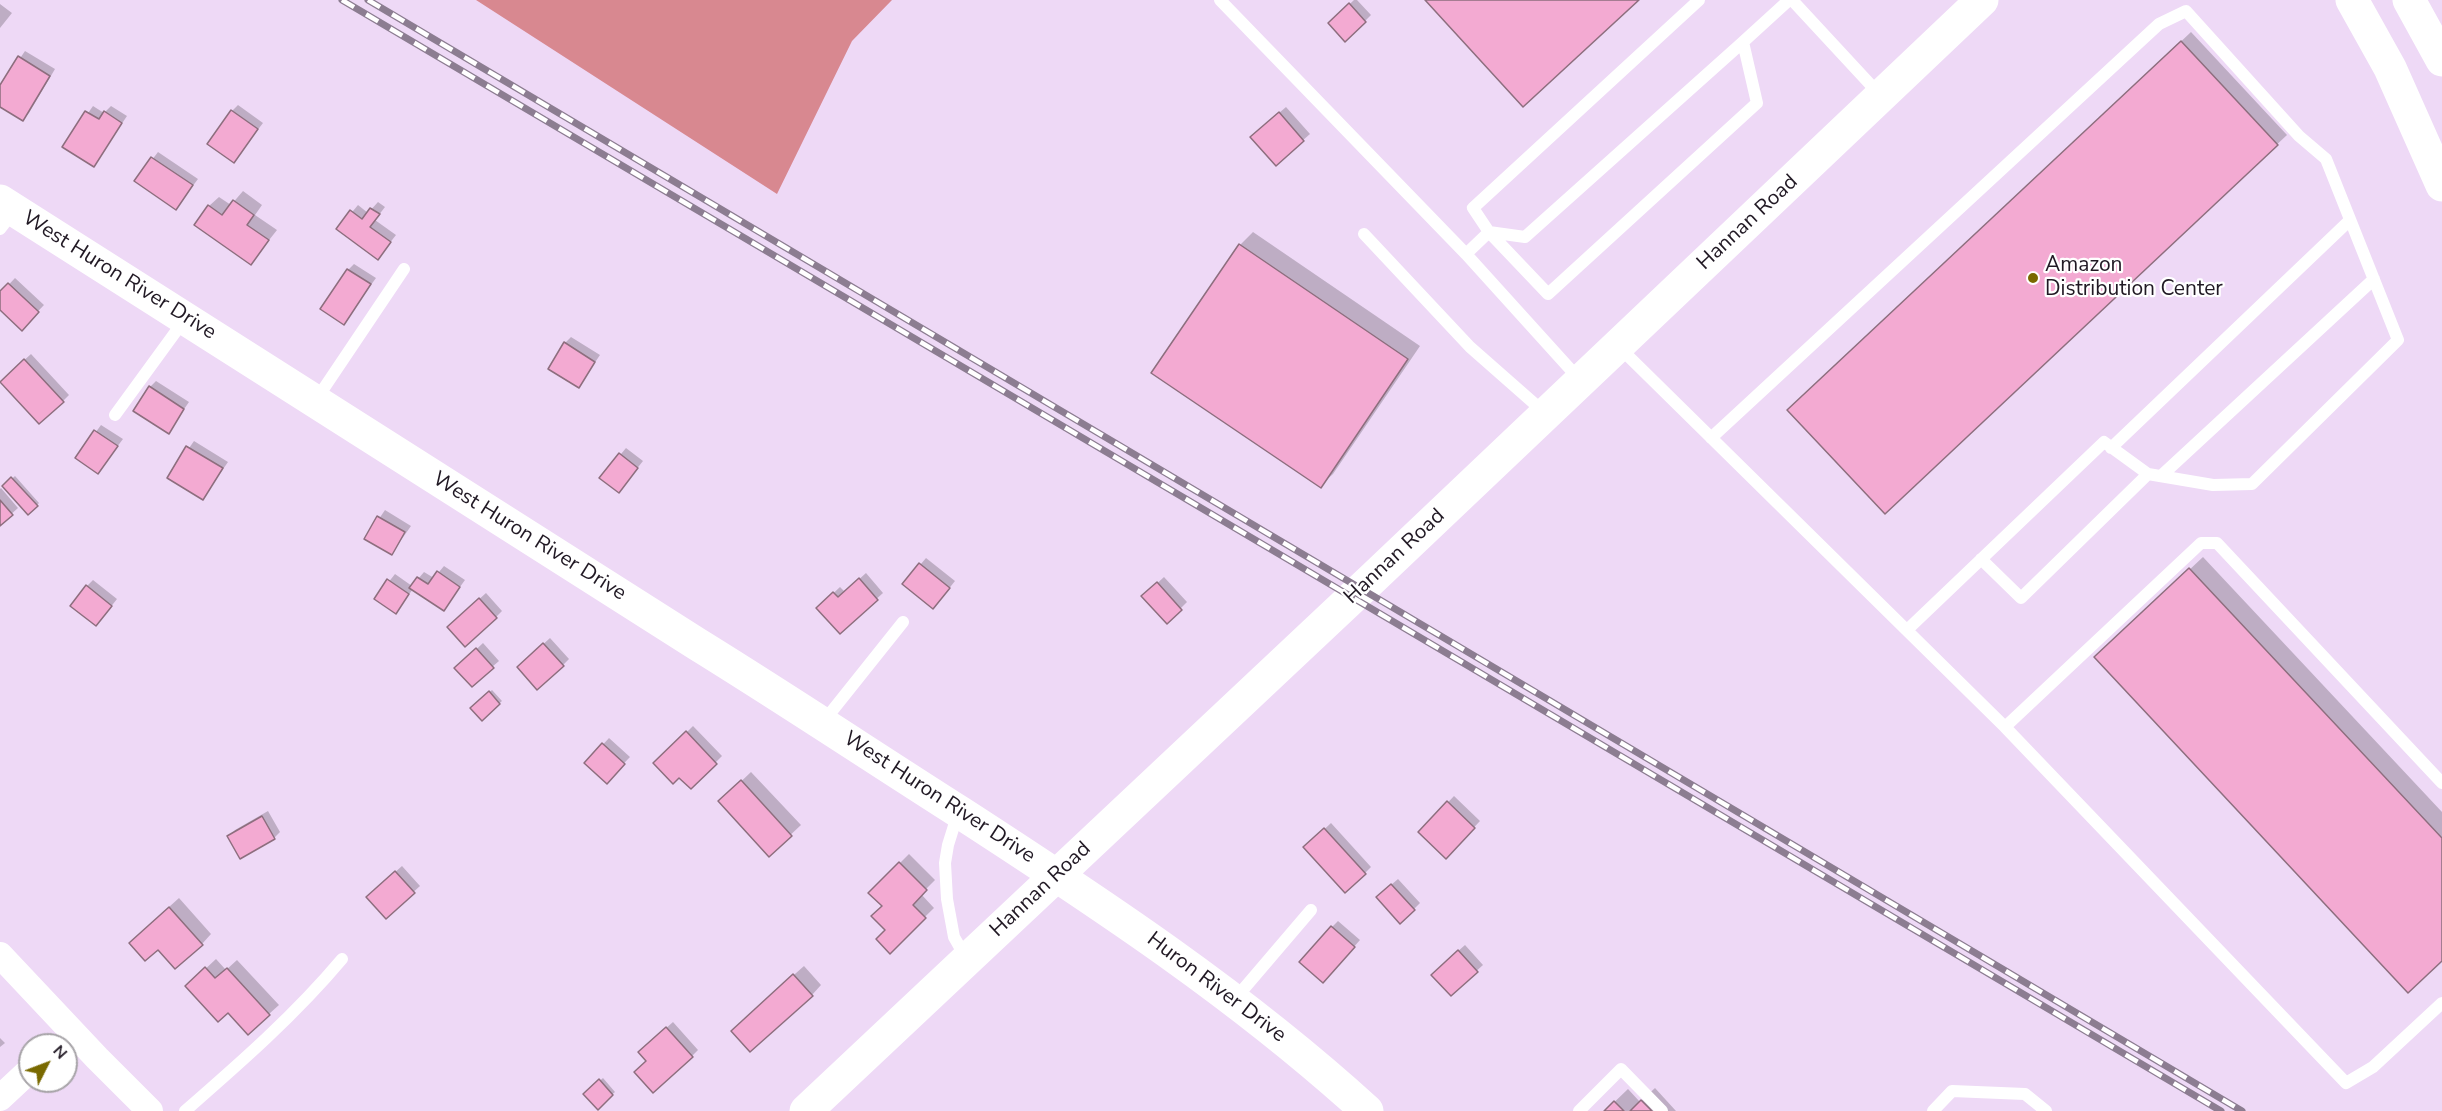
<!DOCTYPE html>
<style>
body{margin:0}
#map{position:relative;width:2442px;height:1111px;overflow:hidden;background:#eed9f6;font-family:"Nunito Sans",sans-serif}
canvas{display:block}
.north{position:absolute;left:18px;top:1033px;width:60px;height:60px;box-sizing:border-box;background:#fff;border:2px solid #a6a3a7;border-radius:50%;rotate:48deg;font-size:16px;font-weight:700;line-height:24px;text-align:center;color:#211924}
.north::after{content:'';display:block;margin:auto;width:21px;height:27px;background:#796900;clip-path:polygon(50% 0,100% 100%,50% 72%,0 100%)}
</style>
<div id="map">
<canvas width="2442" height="1111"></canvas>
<div class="north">N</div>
</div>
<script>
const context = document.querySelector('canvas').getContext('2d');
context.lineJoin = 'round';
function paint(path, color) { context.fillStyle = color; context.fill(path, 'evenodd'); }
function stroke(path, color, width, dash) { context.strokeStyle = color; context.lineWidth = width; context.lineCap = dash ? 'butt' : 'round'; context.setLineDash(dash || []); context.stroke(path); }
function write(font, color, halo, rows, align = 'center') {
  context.font = font + ' "Nunito Sans",sans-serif'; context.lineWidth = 4.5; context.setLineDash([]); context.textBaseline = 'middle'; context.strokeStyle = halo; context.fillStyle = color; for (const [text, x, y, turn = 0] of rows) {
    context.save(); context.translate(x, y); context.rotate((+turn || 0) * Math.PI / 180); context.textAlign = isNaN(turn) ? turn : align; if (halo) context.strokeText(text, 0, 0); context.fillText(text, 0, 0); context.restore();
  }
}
paint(new Path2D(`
 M476 0H892L852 41 777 194Z`), '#d88890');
paint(new Path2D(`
 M1354 0H1357L1371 15 1365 21 1336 17Z
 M0 4 12 13 0 28Z
 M2191 32 2287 135 1885 512 1799 401Z
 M25 51 55 69 29 113 23 119 0 105V88Z
 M238 105 263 123 234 161 232 111Z
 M93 106 104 113 111 106 127 116 94 165 65 146Z
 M1286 107 1310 134 1276 164 1258 131Z
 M158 152 198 179 176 208 136 181Z
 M243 191 262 205 255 215 277 230 251 263 209 206 219 197 231 205Z
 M378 202 385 207 375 220 396 235 378 258 338 229 358 205 368 213Z
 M1253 232 1420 346 1333 474 1320 486 1240 245Z
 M354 264 376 278 343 323 348 270Z
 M15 278 44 305 22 328 0 308V294Z
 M571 337 600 355 579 386 565 343Z
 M31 354 69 395 63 401 8 375Z
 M156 381 189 402 168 432 150 387Z
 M101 425 123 439 98 472 77 458Z
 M194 441 228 462 203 498 169 477Z
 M626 448 643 461 619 491 601 478Z
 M15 476 39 503 29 513 4 486Z
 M1 488 18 508 0 524V489Z
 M385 510 411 526 392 553 366 538Z
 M2203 557 2442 812V959L2109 645Z
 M926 558 955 581 939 601 904 584Z
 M444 566 465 580 444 609 413 589 396 612 376 598 395 574 412 586 424 572 434 578Z
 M866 573 883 593 840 632 824 602 840 587 845 592Z
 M1164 577 1187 602 1167 622 1150 590Z
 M93 580 117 599 102 618 87 586Z
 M486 593 502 611 496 617 455 621Z
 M550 638 569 659 563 665 525 661Z
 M483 643 499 661 492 667 463 662Z
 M492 690 502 701 482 719 472 708Z
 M693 726 722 756 691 787 679 776 656 763Z
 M609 738 630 757 606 782 586 763Z
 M751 772 801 825 769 855 730 792Z
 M1454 796 1480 821 1446 857 1420 832Z
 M268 811 280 832 274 838 229 836 235 830Z
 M1331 823 1371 867 1365 873 1312 841Z
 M909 854 935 880 921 894 934 908 890 951 884 906 870 893Z
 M402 866 420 886 386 917 374 891Z
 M1398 879 1420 903 1414 909 1384 891Z
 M179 898 211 934 202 944 140 933Z
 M1338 921 1360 940 1329 975 1332 927Z
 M1465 945 1483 965 1451 994 1439 968Z
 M216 959 226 970 237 960 279 1005 269 1014 228 1011 187 986Z
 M804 966 821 985 812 995 742 1021Z
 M673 1022 698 1050 692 1056 648 1061 646 1046Z
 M0 1038 5 1043 0 1047Z
 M603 1078 615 1092 598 1107 585 1094Z
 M1655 1088 1676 1111H1605L1628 1089 1640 1102Z`), '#0003');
const building = new Path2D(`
 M1425 0H1639L1523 107Z
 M1349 3 1366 22 1345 42 1328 23Z
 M2181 41 2278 145 1885 514 1787 410Z
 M18 56 50 76 23 121 0 107V85Z
 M231 110 258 129 234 163 207 144Z
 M85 111 99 119 104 111 122 123 94 167 62 147Z
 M1279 112 1304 141 1276 166 1250 137Z
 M151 157 193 185 176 210 134 181Z
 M233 200 254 215 247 225 269 240 251 265 194 225 208 205 222 215Z
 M370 208 380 214 370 227 391 242 378 260 336 229 350 210 362 219Z
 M1239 244 1408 359 1321 488 1151 373Z
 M347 269 371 284 344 325 320 309Z
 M8 283 39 312 22 331 0 310V291Z
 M564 342 595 362 579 388 548 369Z
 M24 359 64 402 39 424 0 382Z
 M149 386 184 409 169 434 133 411Z
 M94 430 118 446 98 474 75 458Z
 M186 446 223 468 203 500 167 478Z
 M619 453 638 468 619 493 599 478Z
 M11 477 38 506 28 515 2 486Z
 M0 500 13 515 0 526Z
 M377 516 405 532 392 555 364 539Z
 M919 563 950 588 933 609 902 584Z
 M2189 568 2442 838V961L2408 993 2094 657Z
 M437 571 460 587 444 611 409 588 417 577 428 584Z
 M859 578 878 600 840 634 816 608 833 592 838 597Z
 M387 579 409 594 396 614 374 599Z
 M1157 582 1182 610 1167 624 1141 596Z
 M86 585 112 606 96 626 70 606Z
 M479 598 497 618 465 647 447 627Z
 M543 643 564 666 537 690 517 667Z
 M476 648 494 668 472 687 454 668Z
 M489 691 500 704 482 721 470 708Z
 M686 731 717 764 691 789 679 778 673 784 653 763Z
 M602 743 625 764 607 784 584 763Z
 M741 780 792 836 769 857 718 801Z
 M1447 801 1475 828 1446 859 1418 832Z
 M262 816 275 839 240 859 227 836Z
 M1324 828 1366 874 1345 893 1303 847Z
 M899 862 927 890 913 905 926 918 890 954 876 939 885 930 871 916 882 906 868 893Z
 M395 871 415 893 386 919 366 897Z
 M1391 884 1415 910 1400 924 1376 897Z
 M169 907 203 945 175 969 158 950 145 961 129 943Z
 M1331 926 1355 947 1323 983 1299 962Z
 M1458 950 1478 972 1451 996 1431 975Z
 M205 967 215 978 227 968 270 1015 248 1035 228 1013 218 1022 185 986Z
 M793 974 813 996 750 1052 731 1031Z
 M666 1027 693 1057 653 1093 634 1072 646 1061 638 1052Z
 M599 1079 613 1095 598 1110 583 1094Z
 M1641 1100 1652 1111H1630Z
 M1614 1101 1624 1111H1604Z`);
paint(building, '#f3aad2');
stroke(building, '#8d6e7e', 1.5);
stroke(new Path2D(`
 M1220 0 1466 254 1580 380
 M1699 0 1473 208 1489 232 1548 294 1757 103 1743 42 1789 0
 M1792 0 1881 96
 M0 229 14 211
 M1489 232 1525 237 1743 42
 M1364 234 1470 347 1545 413
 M1466 254 1489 232
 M1619 347 2005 727 2346 1083 2373 1067 2442 1003
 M316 400 404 269
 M115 415 185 319
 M1711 438 2159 24 2186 11 2299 136 2326 159 2398 340 2252 484 2213 485 2148 474 2104 442 1907 630
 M2111 448 2350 220
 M2161 476 2374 279
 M1981 559 2021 598 2148 474
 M824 721 903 622
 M2005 727 2201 543H2217L2442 783
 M958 813 948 845 945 863 947 899 954 937 966 958
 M1235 999 1311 910
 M185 1111C240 1063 295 1015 342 959
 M1579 1111 1621 1069 1662 1111
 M1933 1111 1952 1091 2025 1094 2046 1111`), '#fff', 12);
stroke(new Path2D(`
 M0 955 97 1058 150 1111
 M0 1098 30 1070`), '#fff', 26);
stroke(new Path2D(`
 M2352 0 2390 68 2442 185
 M2409 0 2442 60
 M0 201C233 347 464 497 697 644 786 699 873 757 961 813 1103 905 1242 997 1367 1111
 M806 1111 1372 579 1982 0`), '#fff', 33);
const rail = new Path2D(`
 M342 0 2221 1111
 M368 0 2242 1111`);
stroke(rail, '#8c7d91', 7);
stroke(rail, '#fff', 4.5, [14]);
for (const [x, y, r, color] of [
 [2033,278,6,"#796900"]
]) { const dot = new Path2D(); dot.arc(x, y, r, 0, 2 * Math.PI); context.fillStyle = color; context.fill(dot); stroke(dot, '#fff', 2); }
write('21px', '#211924', '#fff', [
 ["Hannan Road",1748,223,-43],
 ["West Huron River Drive",119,276,32],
 ["West Huron River Drive",529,537,32],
 ["Hannan Road",1395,557,-43],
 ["West Huron River Drive",939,798,33],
 ["Hannan Road",1041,890,-43],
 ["Huron River Drive",1216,988,37]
]);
write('21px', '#211924', '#fff', [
 ["Amazon",2045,266],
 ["Distribution Center",2045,290]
], 'left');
</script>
